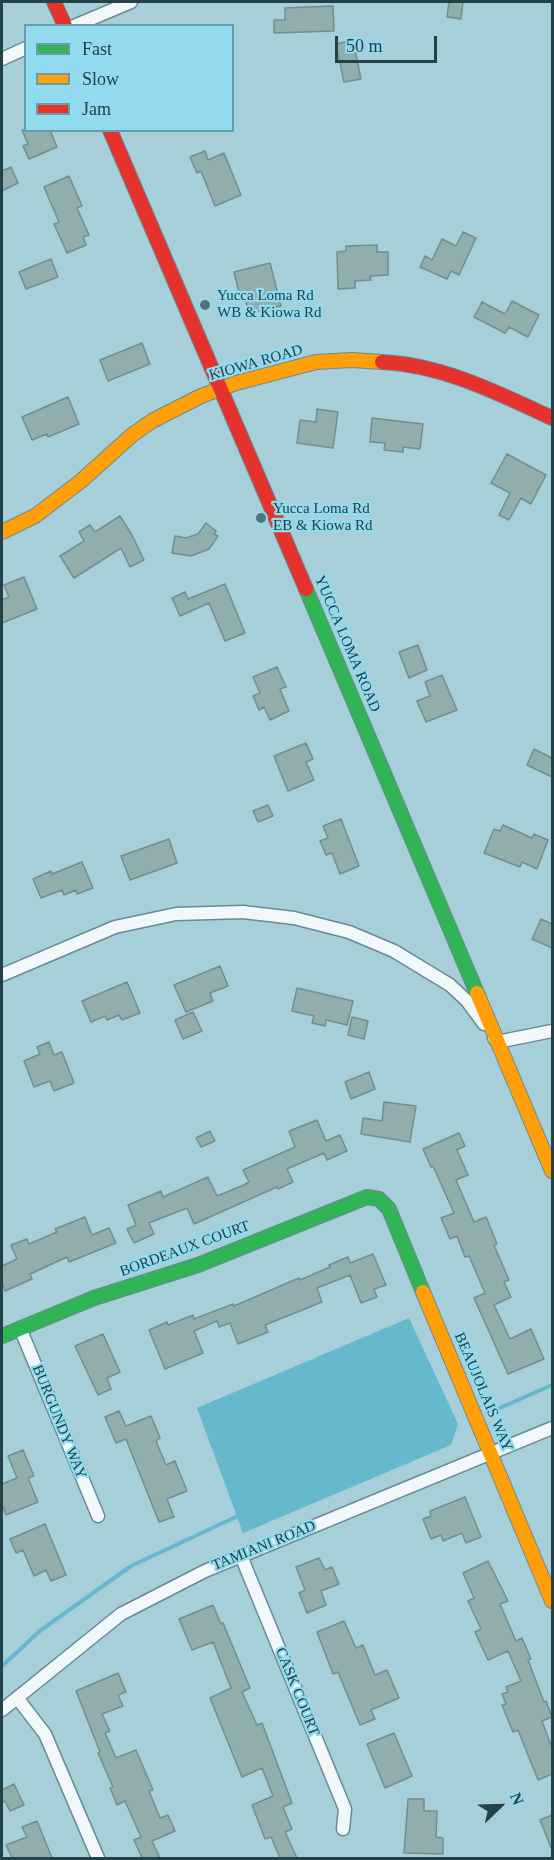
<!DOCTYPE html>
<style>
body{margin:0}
#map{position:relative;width:554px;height:1860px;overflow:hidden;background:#a7cfda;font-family:"Times New Roman",serif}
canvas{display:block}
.frame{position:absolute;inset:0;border:3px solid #224148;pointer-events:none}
.legend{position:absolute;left:24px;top:24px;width:210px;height:108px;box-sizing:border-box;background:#92dbef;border:2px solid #659dac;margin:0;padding:8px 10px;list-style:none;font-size:18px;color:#224148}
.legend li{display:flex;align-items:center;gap:12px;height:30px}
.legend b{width:30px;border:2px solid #659dac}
.north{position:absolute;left:470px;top:1776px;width:60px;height:60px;-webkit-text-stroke:4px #92dbef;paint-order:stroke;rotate:67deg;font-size:16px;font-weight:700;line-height:24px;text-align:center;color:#224148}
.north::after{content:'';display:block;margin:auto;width:21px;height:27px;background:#224148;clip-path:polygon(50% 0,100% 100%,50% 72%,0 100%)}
.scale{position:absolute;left:335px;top:36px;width:102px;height:27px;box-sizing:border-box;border:3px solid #224148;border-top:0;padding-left:8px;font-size:18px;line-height:21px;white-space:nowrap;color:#224148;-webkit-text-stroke:4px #92dbef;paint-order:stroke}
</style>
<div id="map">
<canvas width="554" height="1860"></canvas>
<div class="frame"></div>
<ul class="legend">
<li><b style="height:8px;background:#30b455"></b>Fast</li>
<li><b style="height:8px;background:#ff9f0a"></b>Slow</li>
<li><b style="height:8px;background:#e5322d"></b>Jam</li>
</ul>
<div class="north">N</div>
<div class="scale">50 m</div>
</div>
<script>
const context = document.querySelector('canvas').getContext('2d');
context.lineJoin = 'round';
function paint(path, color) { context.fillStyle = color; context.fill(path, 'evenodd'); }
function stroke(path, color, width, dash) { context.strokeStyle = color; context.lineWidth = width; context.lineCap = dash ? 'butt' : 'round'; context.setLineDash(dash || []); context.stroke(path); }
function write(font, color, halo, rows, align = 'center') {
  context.font = font + ' "Times New Roman",serif'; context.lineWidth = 4.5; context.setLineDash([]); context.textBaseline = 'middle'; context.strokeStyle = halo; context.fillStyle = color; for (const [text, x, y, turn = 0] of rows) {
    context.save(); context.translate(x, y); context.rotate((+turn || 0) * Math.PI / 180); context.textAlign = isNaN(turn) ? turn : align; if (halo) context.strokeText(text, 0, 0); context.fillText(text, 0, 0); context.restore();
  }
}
paint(new Path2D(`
 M409 1318 458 1424 451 1445 243 1533 197 1408Z`), '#66b8cc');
stroke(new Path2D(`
 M493 1411 552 1385
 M2 1666 41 1630 131 1566 240 1515`), '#66b8cc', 4);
const building = new Path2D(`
 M449 2H463L461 19 447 17Z
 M333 6 334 31 274 33V20H285V8Z
 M353 40 361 79 344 82 336 44Z
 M22 130H50L57 147 29 159 23 146 28 144Z
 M205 151 208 160 224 153 241 195 215 206 201 171 197 173 190 157Z
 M11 167 18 183 2 191V171Z
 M69 176 82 206 77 208 89 235 83 237 86 245 67 253 54 224 59 222 44 187Z
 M463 232 476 238 459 275 451 271 447 279 420 267 425 256 432 260 442 239 456 246Z
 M377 245V252H388V275L370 276 371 280 355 281V288L338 289 337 252 346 251V246Z
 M51 259 58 277 26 289 19 272Z
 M270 263 281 306 249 313 244 295 240 296 234 272Z
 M512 301 539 315 528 337 509 327 505 333 474 317 482 302 505 314Z
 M142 343 150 364 108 381 100 360Z
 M68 397 79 424 48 437 47 434 32 440 22 417Z
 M317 409 338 412 333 448 297 443 300 420 316 422Z
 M372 418 423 424 420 449 403 447V452L384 450 385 443 370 442Z
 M507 454 546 475 531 504 521 498 509 520 499 515 510 493 491 483Z
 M120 516 132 535 144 560 130 567 121 548 74 578 60 556 84 541 79 532 90 525 95 532Z
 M206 523 216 531 214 534 218 536 209 549 191 556 172 553 175 536 186 538 198 534Z
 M24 577 37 609 2 623V600L9 597 4 585Z
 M225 584 245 633 225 641 209 603 180 616 172 598 185 592 188 599Z
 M418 645 427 670 409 678 399 652Z
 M277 667 286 687 280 689 289 711 270 720 264 707 259 710 253 696 260 693 253 677Z
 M442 675 457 710 426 722 417 701 430 696 425 682Z
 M306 743 313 759 306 762 314 780 288 791 274 756Z
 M534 749 552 758V777L527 765Z
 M268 805 273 816 258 822 253 811Z
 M341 819 359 866 340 874 332 853 326 855 320 841 328 838 323 826Z
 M503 825 532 838 534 834 548 840 537 869 522 862 520 867 484 853 494 829 500 831Z
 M169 839 177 863 130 880 121 856Z
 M82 862 93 888 77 894 76 890 64 895 62 890 41 898 33 879 51 871 52 874Z
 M541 919 552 924V948L532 939Z
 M220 966 228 986 210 993 213 1001 186 1012 174 985Z
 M127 982 140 1013 122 1020 119 1015 107 1020 105 1016 91 1022 82 1001Z
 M297 988 353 1001 347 1025 326 1020 325 1026 312 1023 314 1016 292 1011Z
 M193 1012 202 1031 183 1039 175 1020Z
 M352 1017 368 1021 364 1039 348 1035Z
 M49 1042 54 1055 62 1052 74 1083 54 1091 50 1081 34 1087 24 1061 40 1054 37 1047Z
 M369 1072 375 1089 351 1099 345 1082Z
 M384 1102 416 1106 410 1142 361 1134 363 1118 382 1121Z
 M317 1120 326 1141 340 1135 347 1151 327 1160 324 1153 287 1169 293 1182 278 1189 277 1187 194 1224 187 1208 149 1223 154 1234 134 1243 127 1229 136 1225 128 1205 161 1191 163 1197 208 1177 217 1196 244 1185 249 1182 243 1170 295 1147 289 1131Z
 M210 1131 215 1141 201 1147 196 1138Z
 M459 1133 465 1146 457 1150 468 1175 456 1180 474 1222 486 1217 497 1244 494 1245 509 1280 504 1282 511 1297 494 1305 510 1339 531 1329 544 1359 508 1374 474 1298 485 1293 469 1256 465 1257 457 1236 450 1239 441 1218 454 1213 433 1166 431 1167 423 1149Z
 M85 1217 92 1235 109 1228 116 1243 69 1262 67 1257 30 1274 32 1279 5 1291 2 1283V1266L17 1259 11 1245 27 1239 29 1244 57 1232 55 1229Z
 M373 1254 386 1285 374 1289 377 1297 361 1303 350 1275 317 1288 322 1302 265 1325 268 1332 238 1344 230 1323 219 1327 217 1321 194 1331 203 1353 165 1369 149 1330 167 1322 168 1325 193 1315 194 1319 233 1304 234 1306 299 1278 300 1280 330 1267 329 1265 348 1257 350 1263Z
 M103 1334 120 1372 107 1378 111 1389 98 1395 75 1346Z
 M119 1411 126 1426 151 1416 160 1438 156 1441 166 1465 175 1461 187 1491 167 1499 174 1517 159 1522 126 1439 116 1443 105 1417Z
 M23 1450 34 1476 28 1478 38 1502 6 1515 2 1504V1484L17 1478 8 1456Z
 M465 1497 481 1537 466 1543 462 1533 443 1541 441 1535 431 1539 423 1519 431 1516 430 1511Z
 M45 1524 66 1575 51 1581 46 1570 34 1576 23 1550 16 1553 10 1539Z
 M319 1558 325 1570 332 1567 339 1584 321 1591 326 1605 307 1613 299 1593 305 1590 296 1567Z
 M488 1561 508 1601 500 1604 516 1641 522 1638 531 1659 528 1660 544 1702 546 1701 552 1717 542 1721 552 1748V1774L538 1780 518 1730 513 1732 502 1705 506 1704 502 1694 508 1692 506 1687 521 1681 508 1651 488 1660 475 1632 481 1629 468 1601 474 1598 463 1573Z
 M213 1605 221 1624 223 1623 250 1688 242 1692 257 1725 262 1723 292 1803 283 1807 292 1829 285 1832 297 1858H280L271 1837 265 1839 252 1805 273 1796 262 1768 242 1777 210 1698 231 1688 213 1642 192 1650 179 1619Z
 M344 1621 356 1648 363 1645 375 1675 387 1670 399 1698 371 1710 375 1719 360 1725 338 1672 333 1674 317 1632Z
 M118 1673 126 1692 118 1695 123 1706 102 1714 110 1731 105 1733 116 1758 136 1750 153 1790 149 1791 160 1818 168 1815 175 1831 152 1841 160 1858H142L134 1840 141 1837 125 1801 117 1805 110 1788 113 1787 98 1753 100 1752 76 1691Z
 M394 1733 412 1776 385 1788 367 1744Z
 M14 1784 24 1805 10 1811 5 1801 2 1803V1790Z
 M408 1799H424V1811H437L436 1837 443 1838V1854L404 1853Z
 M552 1815V1850L540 1820Z
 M37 1821 52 1858H12L6 1845 27 1837 22 1827Z`);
paint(building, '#91adac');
stroke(building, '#728e8d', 1.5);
const street = new Path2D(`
 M74 26 131 2
 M2 59 26 48
 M2 975 115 927 176 914 243 912 294 918 349 932 394 951 450 985 467 1001 484 1024
 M494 1038 497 1042 552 1031
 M20 1328 98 1516
 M241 1556 345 1809 343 1829
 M18 1699 45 1734 98 1858
 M2 1710 121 1614 205 1571 552 1428`);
const fast = new Path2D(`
 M306 589 477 993
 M2 1336 94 1298 198 1265 367 1197 379 1199 389 1209 423 1292`);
const slow = new Path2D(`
 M2 532 35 516 81 481 132 435 152 421 201 396 236 383 316 362 352 360 382 362
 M477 993 552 1171
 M423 1292 552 1601`);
const jam = new Path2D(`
 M54 2 65 26
 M110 130 306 589
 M382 362C443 365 498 393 552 418`);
stroke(street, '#698a92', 15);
stroke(fast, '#698a92', 16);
stroke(slow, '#698a92', 16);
stroke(jam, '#698a92', 16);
stroke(street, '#f2f8f9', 12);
stroke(fast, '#30b455', 14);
stroke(slow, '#ff9f0a', 14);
stroke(jam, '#e5322d', 14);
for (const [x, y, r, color] of [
 [205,305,6,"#51737b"],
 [261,518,6,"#51737b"]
]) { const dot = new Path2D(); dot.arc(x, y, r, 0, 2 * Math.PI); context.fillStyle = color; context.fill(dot); stroke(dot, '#92dbef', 2); }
write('15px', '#224148', '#92dbef', [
 ["Yucca Loma Rd",217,296],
 ["WB & Kiowa Rd",217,313],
 ["Yucca Loma Rd",273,509],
 ["EB & Kiowa Rd",273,526]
], 'left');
write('15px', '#224148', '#92dbef', [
 ["KIOWA ROAD",256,363,-16],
 ["YUCCA LOMA ROAD",347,644,67],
 ["BORDEAUX COURT",185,1249,-20],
 ["BEAUJOLAIS WAY",483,1392,67],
 ["BURGUNDY WAY",59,1422,68],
 ["TAMIANI ROAD",264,1546,-22],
 ["CASK COURT",297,1692,68]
]);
</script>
